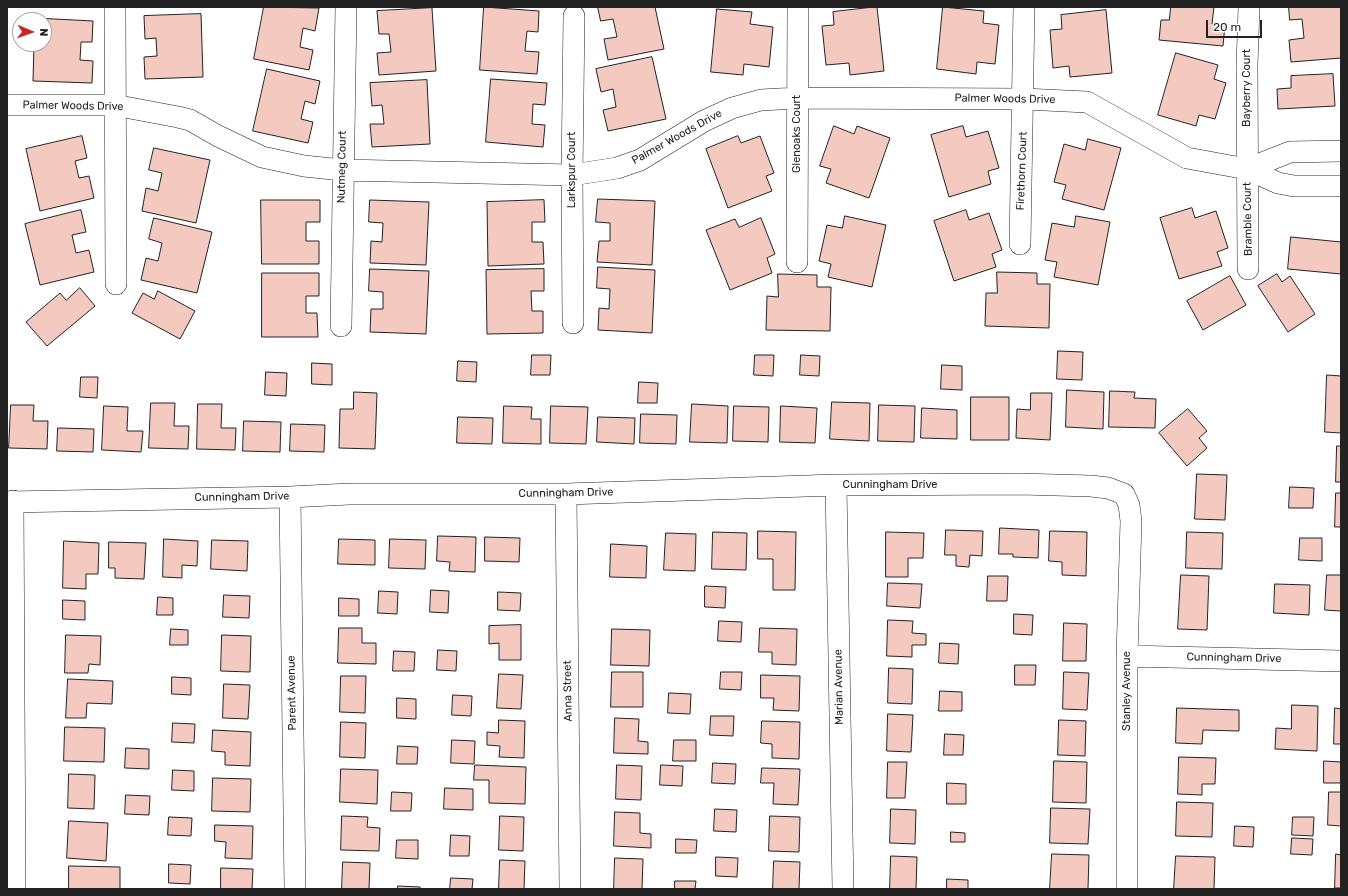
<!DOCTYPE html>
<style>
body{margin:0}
#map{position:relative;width:1348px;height:896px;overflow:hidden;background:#fff;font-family:Rubik,sans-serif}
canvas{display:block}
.frame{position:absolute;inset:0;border:8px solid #222;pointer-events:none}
.north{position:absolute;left:12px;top:12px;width:40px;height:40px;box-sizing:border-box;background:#fff;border:1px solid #a7a7a7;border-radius:50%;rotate:92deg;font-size:11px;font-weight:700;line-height:16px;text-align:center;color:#222}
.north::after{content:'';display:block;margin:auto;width:14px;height:18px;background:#c62828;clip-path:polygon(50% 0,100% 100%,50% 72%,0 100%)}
.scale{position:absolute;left:1206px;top:20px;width:56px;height:18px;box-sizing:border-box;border:2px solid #222;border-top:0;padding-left:5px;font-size:12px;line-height:14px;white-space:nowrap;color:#222;-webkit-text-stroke:3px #fff;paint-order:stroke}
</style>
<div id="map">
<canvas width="1348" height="896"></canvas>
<div class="frame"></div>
<div class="north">N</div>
<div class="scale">20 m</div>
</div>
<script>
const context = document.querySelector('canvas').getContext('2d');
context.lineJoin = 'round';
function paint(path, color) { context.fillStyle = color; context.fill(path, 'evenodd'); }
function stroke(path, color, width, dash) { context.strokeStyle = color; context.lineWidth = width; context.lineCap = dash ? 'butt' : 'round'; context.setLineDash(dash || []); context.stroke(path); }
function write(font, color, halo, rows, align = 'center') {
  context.font = font + ' Rubik,sans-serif'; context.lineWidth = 3; context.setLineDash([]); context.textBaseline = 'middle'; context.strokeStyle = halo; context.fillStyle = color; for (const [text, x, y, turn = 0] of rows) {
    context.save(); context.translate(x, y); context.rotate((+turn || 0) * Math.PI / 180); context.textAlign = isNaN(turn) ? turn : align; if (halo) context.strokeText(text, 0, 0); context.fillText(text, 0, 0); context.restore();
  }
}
const building = new Path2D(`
 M264 7 319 8 315 31 303 28 300 47 313 50 309 70 254 59Z
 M484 7 539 11 538 32 527 31 525 51 539 52 537 74 480 70Z
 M598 7H655L664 49 608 60 604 39 617 37 613 19 601 21Z
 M877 7 884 71 850 75 849 63 826 65 822 26 834 25 833 12Z
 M943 7 984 11 983 23 999 25 995 64 977 62 976 74 937 69Z
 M1171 7H1214L1212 24 1225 25 1223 46 1159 40 1161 20H1169Z
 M1289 7H1341V58L1291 62 1289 40 1304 38 1302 19 1290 20Z
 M432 8 436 71 379 75 377 53 391 52 389 34H379L377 11Z
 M717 9 752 12 750 24 773 27 769 67 744 64 743 75 711 72Z
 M1106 10 1112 73 1070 77 1069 66 1053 68 1050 30 1062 29 1061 15Z
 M201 14 203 77 145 79 144 57 157 56 156 38 145 39 144 16Z
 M35 18 93 21 92 42H81L80 60 93 61 92 83 33 81 34 44H44V20H35Z
 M1176 53 1218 65 1214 79 1226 83 1215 119 1199 115 1196 126 1158 115Z
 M652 57 666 119 608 131 603 110 616 107 613 89 601 92 596 69Z
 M267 69 320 81 315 104 305 101 301 119 313 122 308 143 253 131Z
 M1333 74 1335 106 1278 109 1277 89 1291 88V76Z
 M491 79 547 83 545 105 533 104 532 124 545 125 543 147 486 142Z
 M427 80 430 144 372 147 370 124H384L382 105 372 106 370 83Z
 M834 126 854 134 857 126 890 138 869 198 826 183 831 169 820 166Z
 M963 126 966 137 988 131 999 168 988 171 991 184 949 197 931 135Z
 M82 136 87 158 75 161 79 178 89 176 94 198 40 211 26 149Z
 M738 136 741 143 760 136 774 173 766 176 772 191 728 208 706 149Z
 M1088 139 1121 148 1104 210 1062 199 1066 185 1054 182 1064 144 1085 150Z
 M154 148 210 160 196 223 142 211 146 188 158 191 162 173 149 170Z
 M598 199 655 201 652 265 597 262 599 241H610V223L596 222Z
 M261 200H320V222H306V241H319V264H262Z
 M370 200 429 202 426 265 370 263 371 241 382 242 383 223 369 222Z
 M544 200 545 222H532V242H543L544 264 488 266 487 202Z
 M1192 208 1195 218 1216 211 1228 248 1217 252 1222 266 1179 279 1160 218Z
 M81 210 86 232 72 235 76 253 89 250 94 272 40 285 25 224Z
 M966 210 969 220 989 213 1002 250 992 254 996 267 954 281 934 221Z
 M845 216 886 225 872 287 828 277 831 264 819 261 827 225 842 228Z
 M1076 216 1110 222 1098 285 1054 277 1057 262 1045 260 1052 223 1074 227Z
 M154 218 212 232 197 293 141 280 146 258 158 261 162 243 149 239Z
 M761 218 775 254 767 258 772 273 730 290 706 230 735 219 739 227Z
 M1291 237 1341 242V274L1288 269Z
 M598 267 655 270 652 333 598 330 599 308 609 309 610 289 597 288Z
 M370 269 429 271 426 334 370 332 371 309H383V292L369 291Z
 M544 269V291H531L532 311H543V333L487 334 486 270Z
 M997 272 1037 273V284H1050L1049 328 985 326 986 293H997Z
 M262 273H319V296H306V313H317L318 337H262Z
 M778 274 817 275V287H831L830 331 766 330 767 296 778 297Z
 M1277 274 1282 282 1290 276 1315 314 1288 332 1258 286Z
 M1230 276 1246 305 1203 330 1187 301Z
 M80 288 95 306 47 346 26 322 60 293 66 300Z
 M158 291 195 311 180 339 132 313 143 293 154 299Z
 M1058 351 1083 352 1082 380 1057 379Z
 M532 355H551L550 375H531Z
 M755 355H774L773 376 754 375Z
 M801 355 820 356 819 376 800 375Z
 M458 361 477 362 476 382 457 381Z
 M312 363 332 364V385L312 384Z
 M942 365 962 366V390L941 389Z
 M266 372 287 373 286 396 265 395Z
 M1327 375 1341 376V433L1325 432Z
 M81 377H98L97 398 80 397Z
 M639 382 658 383 657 403H638Z
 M1067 390 1104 392 1103 429 1066 427Z
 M1110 391 1135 392 1134 398 1156 399 1155 428 1109 427Z
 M354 392 377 393 375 449 339 448 340 409H353Z
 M1031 393H1052L1050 440 1016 438 1017 409 1030 410Z
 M971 397H1009V440H971Z
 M832 402 870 403 869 441 830 439Z
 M151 403H175L174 426H189L188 449 149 448Z
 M198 404H222L221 428H236L235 450 197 449Z
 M692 404 728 406 727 443 690 442Z
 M11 405H34L33 421H48L47 449 9 448Z
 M879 405 915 406 914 442 878 441Z
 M104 406 128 407 127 431H143L141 452 102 450Z
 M504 406 532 407 531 419H541V444L503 443Z
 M551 406 588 407 586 444 550 443Z
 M734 406 769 407 768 442 733 441Z
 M781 406 817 408 815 443 780 442Z
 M922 408 957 410V439L921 438Z
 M1188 409 1207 431 1199 438 1207 448 1187 466 1159 433Z
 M641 414 677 415 676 444 640 443Z
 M458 417 493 418 492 444 457 443Z
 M598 417 635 418 634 444 597 442Z
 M244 421 281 422 280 452 243 451Z
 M291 424 325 425 324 452 290 451Z
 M58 428 94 429 93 452 57 451Z
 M1337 446H1341V482H1336Z
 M1197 474 1227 475 1225 520 1195 519Z
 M1290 487 1314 488 1313 508H1289Z
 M1336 493H1341V527H1335Z
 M1000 528 1039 530 1038 558 1013 557V554H999Z
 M946 530 983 531 982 556 970 555 969 567 956 566V555H945Z
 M758 531 796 532 795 590H773V559H758Z
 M1050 531 1087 532 1086 576 1062 575V562L1049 561Z
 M713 532 747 533 746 570 712 569Z
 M886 532 924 533 923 558H908V577H886Z
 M1187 532 1223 533 1222 569 1186 568Z
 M666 533 696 534 695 571 664 570Z
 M438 536 476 537 475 572 449 571 450 562 437 561Z
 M485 537 520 538 519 562 485 561Z
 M1300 538H1322V561L1299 560Z
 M164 539 198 541 197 566 182 565V578L163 577Z
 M339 539 375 540V565L338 564Z
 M390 539 426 540 425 569 389 568Z
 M212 540 248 541 247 571 211 569Z
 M64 541 99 543 98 574H86V589L63 588Z
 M109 542 146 543 144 579 115 578V568H109Z
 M611 544 647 546 646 578 610 577Z
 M1181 575 1209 576 1207 630 1178 629Z
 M1327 575H1341V611L1325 610Z
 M988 576H1008L1007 601H987Z
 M888 583 922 584 920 608 887 606Z
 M1275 584 1310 585 1309 615 1274 613Z
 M705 586 726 587 725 608 705 607Z
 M431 590 449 591 448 613 430 612Z
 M379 591 398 592 397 614 378 613Z
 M498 592 521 593 520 611 498 610Z
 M224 595 250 596 249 618 223 617Z
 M158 597 173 598V615H157Z
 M339 598 359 599V616H339Z
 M63 600 85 601V620L63 619Z
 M1014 614 1033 615 1032 635 1014 634Z
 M888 620 913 621 912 633 926 634V645H912V657L887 656Z
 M719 621 742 622 741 642 718 641Z
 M1064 623 1087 624 1086 661H1063Z
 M521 625V660H499V643L489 644V626Z
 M339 628H362V643H376V664L338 663Z
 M760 628 797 629 796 665 772 664V652H759Z
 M171 629 188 630V645H170Z
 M612 629 650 630 649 666 611 665Z
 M66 635 101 636 100 665 89 664 88 673H65Z
 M222 635 251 636 250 672 221 671Z
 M940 643 959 644 958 664 939 663Z
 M438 650 457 651 456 671 437 670Z
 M394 651 415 652 414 671H393Z
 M1015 665H1036L1035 685H1015Z
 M889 668 913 669 912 704 888 703Z
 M612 672H643V707H611Z
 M721 672H742L741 690 720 689Z
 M1064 672 1089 673 1087 710 1063 709Z
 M499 674 523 675 521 709 497 708Z
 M761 675 800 676 799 711 773 710 774 698H761Z
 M341 676H366L365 713 340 712Z
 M172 677 191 678V695L172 694Z
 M68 679 113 681 112 704 87 703 86 718H66Z
 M224 684 250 685 248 719 223 718Z
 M940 691 962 692V711H939Z
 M669 693 691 694 690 714 668 713Z
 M453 695 472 696 471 716 452 715Z
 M397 698 416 699V719L397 718Z
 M1292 705 1318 706 1317 751 1275 749 1276 728 1291 729Z
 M1177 708 1239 710V731L1203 730 1202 744 1176 743Z
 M1335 708 1341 709V744H1334Z
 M888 714 913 715 911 752 887 751Z
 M711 716H734L733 736 710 735Z
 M615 718 639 719 638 741 648 742V754L614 753Z
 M499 720 525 721 524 758 499 757 500 746 487 745V732L498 733Z
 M1059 720 1086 721 1085 756 1058 755Z
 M762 721 800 722 799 759 772 758V744L761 743Z
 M341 722 366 723 365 758 340 757Z
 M173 723 195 724 194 743 172 742Z
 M65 727 105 728 104 762 64 761Z
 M213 730 251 732 250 766 225 765V752L212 751Z
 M945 734 964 735 963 755H944Z
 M452 740 475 741 474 764 451 763Z
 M674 740H696V761H673Z
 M398 746 418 747 417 764H397Z
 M126 748 149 749V769L125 768Z
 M1179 757 1216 758 1215 784H1202V795L1178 794Z
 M1054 761 1087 762 1086 803 1053 802Z
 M1324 761 1341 762V783H1324Z
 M888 762H907L905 798H887Z
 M713 763 736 764 735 784 712 783Z
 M475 765 526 767 525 804 489 803V780H474Z
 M617 765 642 766 641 800 616 799Z
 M661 765 683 766 682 786 660 785Z
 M762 768 800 769 798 805 773 804 774 783H761Z
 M341 769 378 770 377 804 340 802Z
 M173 770 194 771V791L172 790Z
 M69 774 95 775 94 809 68 808Z
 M213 778 251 779 250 812 212 811Z
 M947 783 966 784V804H947Z
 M445 788 473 789V810L444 809Z
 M392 792 412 793 411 811H391Z
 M1329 792H1341V826L1328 825Z
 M126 795 150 796 149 815 125 814Z
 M1177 802 1213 803 1212 837 1176 836Z
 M1051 808 1090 809 1088 844 1050 843Z
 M715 809 737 810 736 832 714 831Z
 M891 809 916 810 915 844 890 843Z
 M615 812 640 813V833L651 834V848L614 846Z
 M342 816 368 817 367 827 380 828 379 851 341 850Z
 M500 816 524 817 523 851 499 850Z
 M770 816 800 817 799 852 769 851Z
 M169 817 192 818 191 836 168 835Z
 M1293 817H1314L1313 836 1292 835Z
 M69 821 108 823 106 861 67 858Z
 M215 825 253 826 252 859 225 858 226 842 215 841Z
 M1235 826 1254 827 1253 847 1234 846Z
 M951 832 965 833V842H951Z
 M451 835 470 836 469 856H450Z
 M1292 838 1313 839 1312 855 1291 854Z
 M676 839 697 840 696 853H676Z
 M397 840H418V859L396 858Z
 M1052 854 1089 855 1088 889H1050Z
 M1336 854 1341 855V888H1335Z
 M891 856 917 857 916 889H890Z
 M1176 856 1215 857 1214 889H1174Z
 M716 857 738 858 737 877 716 876Z
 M615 858 643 859 642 889H614Z
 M500 860 525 861 524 889H499Z
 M774 861 800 862 799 889H773Z
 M343 862 370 863 369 889H342Z
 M169 864 191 865 190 884 169 883Z
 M69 866 120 867V889H69Z
 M221 868 253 869 252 889H221Z
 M451 878 473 879 472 889H450Z
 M947 879 968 880V889H947Z
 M675 881H696L695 889H675Z
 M398 886 420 887V889H398Z`);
paint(building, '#f3c9c0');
stroke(building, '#222', 1);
const minor = new Path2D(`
 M115 7 116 284
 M7 105H114L178 117 190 120 218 136 262 157 304 166 342 170 572 175 617 168 640 160 704 121 732 108 761 100 797 98 1024 99 1087 102 1187 158 1247 169 1278 183 1294 186H1341
 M1247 169 1290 152 1341 151
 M1020 244 1024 7
 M797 262 798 7
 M1248 269 1247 65 1249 7
 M573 323 572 175 574 16
 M341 326 346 7
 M836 485 843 889
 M566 494 570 889
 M290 497 295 889
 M13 501 15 889
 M7 502 290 497 349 494H566L836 485 1020 484 1091 486 1108 488 1124 494 1129 505 1131 521 1127 656V889
 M1127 656 1341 661`);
stroke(minor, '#222', 22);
stroke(minor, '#fff', 21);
write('11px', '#222', '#fff', [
 ["Bayberry Court",1247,88,-90],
 ["Palmer Woods Drive",1005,99,1],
 ["Palmer Woods Drive",73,106,1],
 ["Glenoaks Court",797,134,-90],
 ["Palmer Woods Drive",677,137,-29],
 ["Nutmeg Court",342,167,-89],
 ["Larkspur Court",572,170,-90],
 ["Firethorn Court",1022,171,-88],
 ["Bramble Court",1248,219,-91],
 ["Cunningham Drive",890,485],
 ["Cunningham Drive",566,493,-1],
 ["Cunningham Drive",242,497,-1],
 ["Cunningham Drive",1234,658,1],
 ["Marian Avenue",839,687,-91],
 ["Anna Street",568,691,-91],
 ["Stanley Avenue",1127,691,-90],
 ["Parent Avenue",292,693,-91]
]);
</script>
